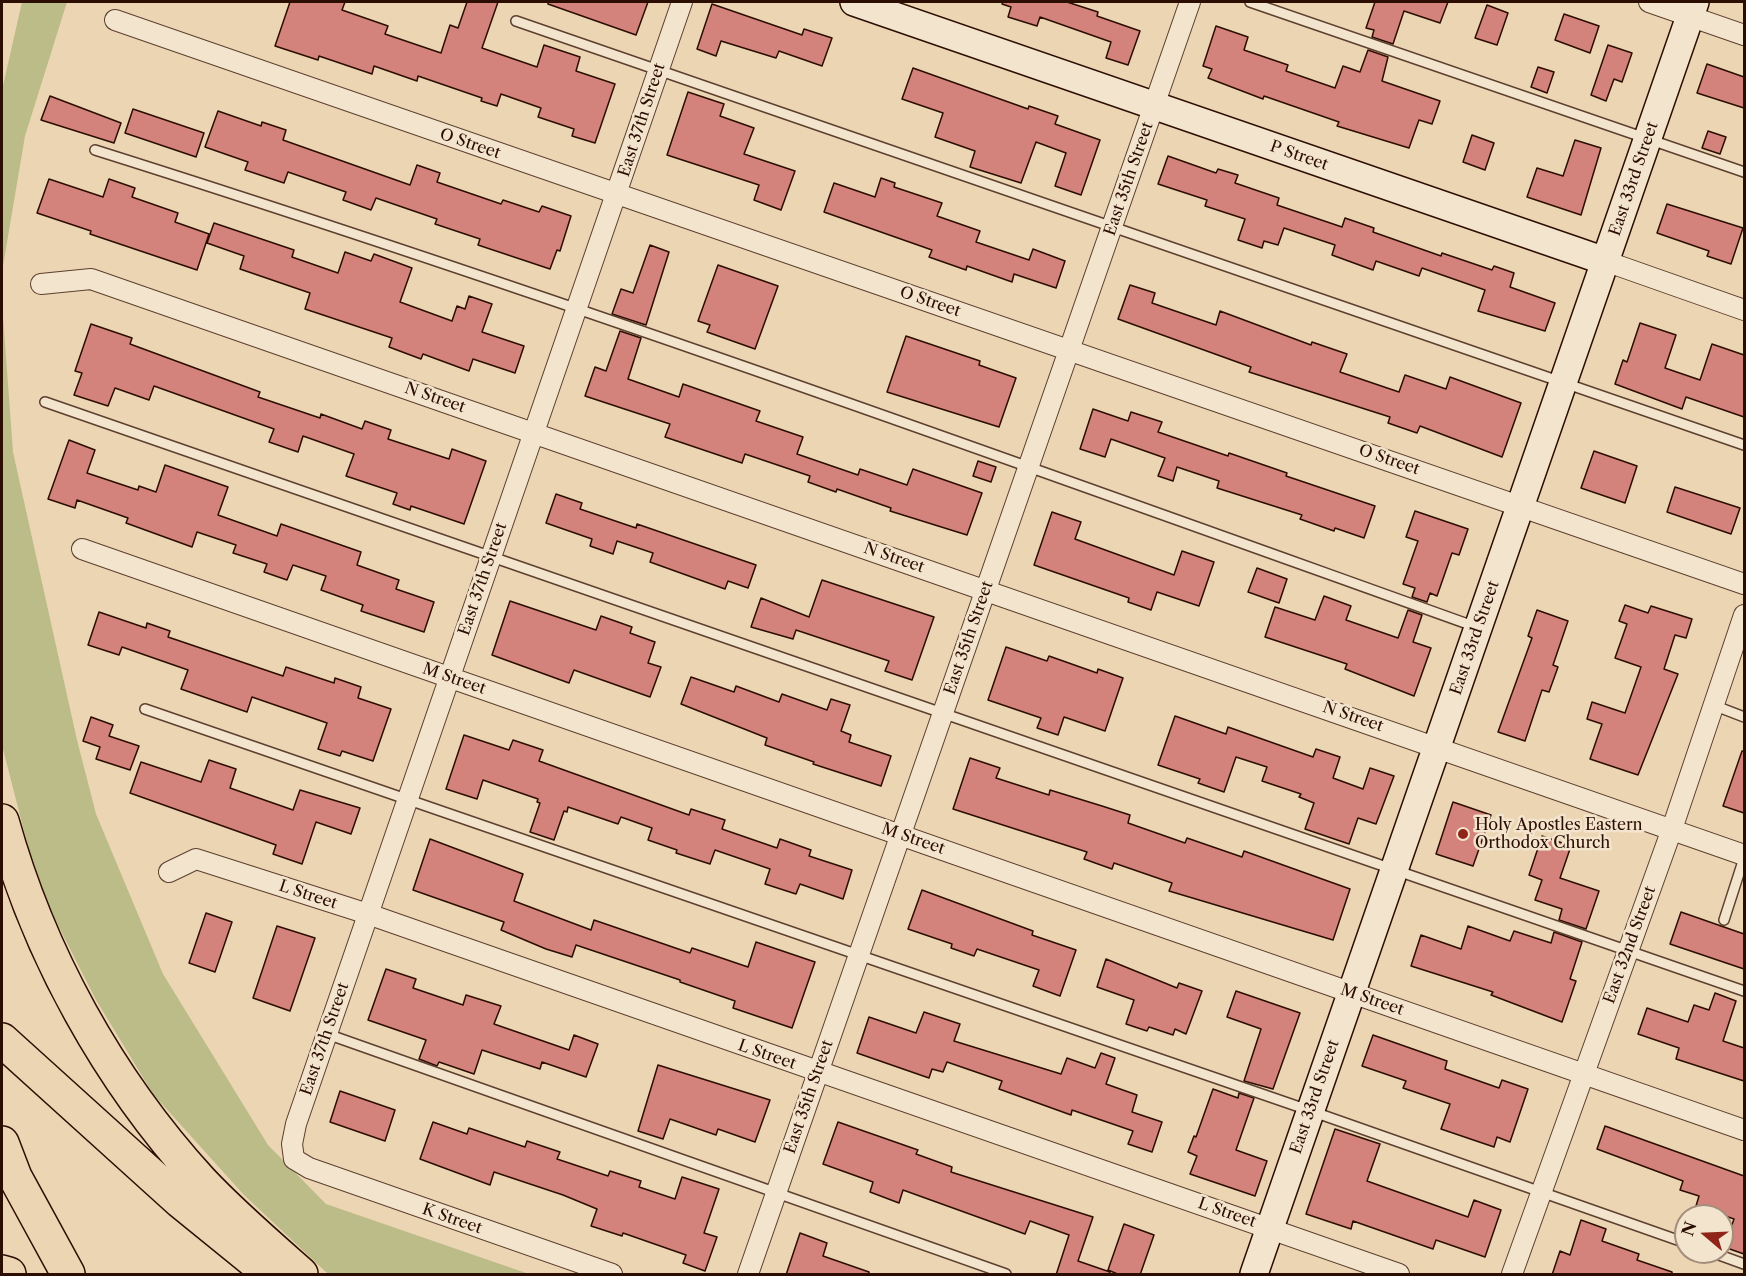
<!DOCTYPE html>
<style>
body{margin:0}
#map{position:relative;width:1746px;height:1276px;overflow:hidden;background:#ecd5b3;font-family:"Libre Caslon Text",serif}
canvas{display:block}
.frame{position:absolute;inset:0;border:3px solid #2c0d02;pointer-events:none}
.north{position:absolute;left:1674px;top:1204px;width:60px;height:60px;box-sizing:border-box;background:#f3e4ce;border:2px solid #a38e7c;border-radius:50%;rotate:289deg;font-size:16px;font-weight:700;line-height:24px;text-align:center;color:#2c0d02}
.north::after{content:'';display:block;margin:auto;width:21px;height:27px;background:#8f2418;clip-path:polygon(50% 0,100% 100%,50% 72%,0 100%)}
</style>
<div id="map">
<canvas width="1746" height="1276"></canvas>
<div class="frame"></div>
<div class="north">N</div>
</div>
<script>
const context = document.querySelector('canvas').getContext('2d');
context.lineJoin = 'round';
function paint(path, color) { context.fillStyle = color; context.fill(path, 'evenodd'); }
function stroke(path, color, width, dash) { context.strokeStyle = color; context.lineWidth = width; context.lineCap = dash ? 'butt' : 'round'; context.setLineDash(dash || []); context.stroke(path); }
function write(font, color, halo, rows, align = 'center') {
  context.font = font + ' "Libre Caslon Text",serif'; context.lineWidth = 5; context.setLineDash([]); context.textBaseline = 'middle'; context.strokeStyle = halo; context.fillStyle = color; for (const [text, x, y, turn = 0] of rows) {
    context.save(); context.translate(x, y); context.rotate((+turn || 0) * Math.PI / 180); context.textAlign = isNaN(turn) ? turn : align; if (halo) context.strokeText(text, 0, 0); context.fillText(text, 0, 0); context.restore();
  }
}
paint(new Path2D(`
 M22 2H67L25 136 2 272V90Z
 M2 303 13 452 77 740 96 814 163 974 268 1145 326 1204 529 1274H328L244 1195 153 1094 96 1000 38 886 2 745Z`), '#bcbc89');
const building = new Path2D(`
 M290 2H345L342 10 388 26 385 34 441 53 450 25 458 28 467 2H498L482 48 537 67 544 45 580 57 576 71 615 84 595 143 572 136 574 129 538 117 541 108 501 94 497 106 481 101 482 98 418 76 417 81 374 66 372 74 319 56 318 60 275 46Z
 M548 2H648L636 35 548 4Z
 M1003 2H1067L1098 12 1097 16 1140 31 1128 65 1106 58 1111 42 1040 17 1037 26 1008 17 1011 7 1002 4Z
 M1375 2H1448L1440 23 1404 11 1393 44 1372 37 1374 30 1366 28Z
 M712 4 802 35 804 29 832 38 822 66 779 51 776 58 721 41 716 56 697 49Z
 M1487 5 1508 13 1497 45 1475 38Z
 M1564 14 1599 26 1590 53 1555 40Z
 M1216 26 1248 37 1244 50 1288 65 1286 71 1335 88 1343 66 1360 72 1368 50 1388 57 1382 81 1440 101 1432 124 1419 120 1409 148 1337 126 1339 122 1264 96 1263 99 1208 78 1212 69 1203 66Z
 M1608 45 1632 53 1622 82 1614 79 1606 101 1591 95Z
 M1707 64 1744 77V108L1697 93Z
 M1538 67 1554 72 1547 93 1531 87Z
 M913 68 1028 109 1029 106 1058 116 1055 124 1100 140 1081 195 1055 186 1066 153 1036 142 1021 183 970 167 975 151 935 137 943 113 902 99Z
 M688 92 724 104 720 116 754 128 744 154 795 171 781 210 754 200 759 185 667 155Z
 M50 96 121 123 114 143 41 120Z
 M133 109 204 133 196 157 125 133Z
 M218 111 261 126 262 122 286 130 283 140 410 185 417 165 440 173 437 182 501 204 503 200 539 212 542 206 571 216 560 251 557 250 550 269 478 245 480 239 435 224 437 219 376 198 371 210 343 200 346 192 288 172 284 183 245 170 248 162 205 147Z
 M1708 131 1726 137 1720 154 1702 148Z
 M1472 135 1494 143 1485 170 1463 162Z
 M1575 140 1601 148 1581 215 1527 197 1537 168 1563 176Z
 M1168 156 1216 173 1218 169 1238 175 1235 183 1279 198 1277 205 1342 227 1345 218 1374 228 1373 232 1441 256 1442 253 1492 270 1494 266 1514 273 1510 287 1555 303 1545 331 1478 311 1485 290 1422 268 1419 276 1376 261 1373 270 1332 255 1335 245 1284 228 1278 245 1264 241 1262 248 1238 240 1245 219 1205 206 1207 200 1158 184Z
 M881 178 895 183 894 187 942 203 937 216 980 231 976 242 1029 260 1033 249 1065 261 1056 288 1014 274 1012 282 967 266 966 270 929 257 932 250 824 212 834 183 875 197Z
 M49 179 103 197 109 179 135 188 132 197 178 213 175 222 209 234 197 270 90 234 91 231 37 213Z
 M1667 204 1743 228 1731 264 1707 256 1709 251 1657 233Z
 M214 223 294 250 292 257 338 273 345 252 371 261 374 254 412 268 400 302 452 321 457 306 465 309 469 296 492 304 482 332 524 346 515 373 473 359 469 371 423 354 421 359 389 347 392 338 305 309 310 293 240 269 244 256 207 243Z
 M650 245 669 252 646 325 612 314 621 289 633 293Z
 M718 265 778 286 755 349 707 332 710 325 698 321Z
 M1130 285 1155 293 1152 303 1216 325 1220 311 1311 345 1312 342 1347 354 1340 372 1399 392 1405 375 1446 389 1450 377 1521 403 1502 457 1420 426 1417 433 1388 423 1390 417 1249 372 1251 367 1118 319Z
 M1640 323 1676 335 1665 368 1700 380 1712 344 1744 355V417L1686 397 1682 409 1615 384 1623 360 1627 362Z
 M91 324 132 338 130 344 260 392 258 397 320 418 321 414 362 429 365 421 391 430 388 439 449 459 452 449 486 461 464 524 411 506 410 510 393 504 397 493 346 476 354 454 303 436 298 452 269 442 274 429 154 386 149 400 115 388 108 406 74 395 82 373 75 371Z
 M620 331 641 338 628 379 679 397 683 384 760 411 756 421 803 437 797 454 858 475 860 469 907 485 913 469 982 493 967 535 890 511 891 508 837 489 836 492 808 482 810 476 745 454 742 463 665 437 670 424 585 396 595 367 606 371Z
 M906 336 980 361 979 365 1016 378 999 427 887 392Z
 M1093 409 1128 421 1131 412 1162 422 1158 432 1228 456 1229 453 1287 473 1286 476 1375 506 1364 538 1335 528 1334 531 1300 519 1302 515 1217 488 1219 481 1177 467 1173 481 1158 476 1165 458 1111 439 1105 457 1080 449Z
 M69 440 95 450 87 473 138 490 139 486 156 492 165 465 228 487 218 515 277 536 281 524 361 552 357 565 399 580 396 589 434 602 424 632 361 611 363 605 321 590 326 576 293 565 287 580 264 572 267 564 233 553 236 545 197 532 192 547 126 523 128 518 77 500 75 508 48 499Z
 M1594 451 1637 466 1625 503 1581 488Z
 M978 461 996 467 991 482 973 476Z
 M1675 487 1740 508 1731 534 1667 512Z
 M556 494 582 503 580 509 636 528 637 524 756 565 748 588 728 581 725 589 650 562 653 553 617 541 613 554 590 546 592 539 546 523Z
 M1415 511 1468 529 1459 555 1452 553 1437 596 1430 593 1427 602 1412 597 1415 588 1403 584 1418 541 1406 537Z
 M1052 512 1081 522 1075 539 1174 575 1182 551 1214 562 1199 606 1157 592 1151 610 1128 602 1129 598 1034 565Z
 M1257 568 1287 579 1279 603 1248 592Z
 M822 580 934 617 912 680 885 671 889 661 796 630 793 639 751 627 761 598 809 617Z
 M1324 596 1351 606 1346 620 1398 638 1408 610 1422 615 1413 642 1431 648 1414 696 1345 669 1347 664 1265 637 1275 607 1315 620Z
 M510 601 596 630 601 616 632 627 630 633 655 642 648 663 661 667 650 697 574 670 569 683 492 655Z
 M1625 605 1648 613 1651 606 1692 619 1686 638 1675 635 1664 669 1678 674 1638 775 1590 759 1602 724 1587 719 1592 702 1625 713 1641 667 1615 658 1627 624 1619 621Z
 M1537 610 1568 621 1553 665 1558 667 1549 692 1542 690 1525 741 1498 732 1532 638 1528 636Z
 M99 612 146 628 147 623 170 631 168 637 283 676 286 667 334 683 335 678 361 687 358 698 391 709 373 761 342 751 340 756 318 749 327 723 252 697 247 712 181 689 188 670 122 647 119 655 88 645Z
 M1006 647 1047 661 1049 656 1097 673 1098 669 1123 678 1105 731 1064 717 1058 735 1037 728 1041 718 988 700Z
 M691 677 734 692 736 686 779 702 782 694 827 710 831 699 850 705 841 731 851 735 849 742 891 756 881 786 813 764 814 762 765 745 767 738 681 704Z
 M1175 716 1226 734 1228 727 1313 757 1316 749 1340 757 1333 778 1363 789 1370 768 1394 776 1376 824 1358 818 1349 844 1305 829 1314 803 1299 797 1301 794 1262 781 1267 767 1236 757 1224 792 1198 783 1200 779 1158 765Z
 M91 717 113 725 109 736 139 746 130 770 96 759 100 747 83 741Z
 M464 735 509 750 513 740 543 750 539 761 689 815 691 809 725 820 722 829 777 848 780 839 811 850 809 856 852 870 843 899 800 884 796 894 765 884 770 869 715 850 710 864 676 853 677 850 648 840 652 828 621 817 618 824 568 807 567 812 564 811 554 840 530 832 540 803 537 802 538 799 483 780 477 799 446 789Z
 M1742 751H1744V813L1723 806Z
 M970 758 1000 768 996 778 1049 795 1050 790 1102 806 1130 815 1128 823 1185 843 1187 838 1242 857 1244 851 1350 889 1333 940 1169 891 1172 883 1114 863 1112 869 1084 859 1087 852 953 809Z
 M209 760 236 769 230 788 293 810 300 790 360 808 351 834 316 822 302 864 273 854 276 845 130 793 141 762 201 782Z
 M1453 802 1491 815 1473 866 1436 854Z
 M1542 836 1571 846 1560 878 1599 891 1586 929 1559 920 1562 909 1535 900 1542 880 1529 875Z
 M430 839 523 874 514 901 591 930 594 920 690 953 692 948 748 967 756 942 815 962 792 1028 733 1008 735 1001 680 982V980L576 945 572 957 546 949 501 930 504 922 413 890Z
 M922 890 1033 931 1032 935 1076 950 1060 996 1033 986 1039 970 977 949 974 956 951 948 952 944 908 929Z
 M1681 912 1744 934V969L1670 944Z
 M206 913 232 922 215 972 189 963Z
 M277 926 315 938 290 1011 253 998Z
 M1468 926 1510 941 1514 931 1551 943 1554 932 1582 942 1570 979 1576 981 1562 1022 1491 995 1493 992 1411 966 1421 935 1461 949Z
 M1106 959 1177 988 1179 983 1202 991 1186 1034 1175 1029 1173 1035 1149 1027 1147 1031 1126 1024 1134 1000 1097 987Z
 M386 969 416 979 413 988 463 1005 466 995 501 1006 494 1024 569 1050 574 1035 598 1044 586 1077 542 1062 540 1069 482 1050 474 1074 439 1062 437 1066 419 1059 426 1040 368 1020Z
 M1236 991 1300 1013 1273 1089 1244 1081 1261 1029 1227 1017Z
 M1715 993 1736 1001 1723 1041 1744 1048V1081L1676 1059 1679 1048 1638 1034 1647 1008 1688 1022 1694 1005 1709 1010Z
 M924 1012 960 1024 954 1041 1061 1074 1067 1058 1095 1068 1101 1053 1115 1058 1106 1084 1137 1095 1132 1112 1162 1122 1152 1152 1128 1144 1133 1131 1072 1110 1071 1115 999 1089 1002 1081 947 1062 943 1072 932 1069 929 1078 857 1053 869 1017 916 1033Z
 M1373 1035 1447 1061 1445 1069 1499 1088 1502 1080 1528 1089 1510 1142 1497 1137 1494 1147 1441 1129 1450 1104 1403 1088 1406 1081 1362 1066Z
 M658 1065 770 1100 755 1142 718 1129 716 1135 670 1119 663 1139 638 1131Z
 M1213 1089 1238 1098 1239 1093 1254 1098 1236 1150 1267 1161 1255 1196 1190 1174 1197 1156 1188 1152 1194 1136 1196 1137Z
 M340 1091 395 1110 385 1141 330 1122Z
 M433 1122 467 1134 469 1128 525 1147 527 1141 560 1152 557 1159 608 1176 610 1171 641 1181 639 1187 675 1199 682 1177 719 1189 704 1233 717 1237 705 1271 683 1263 686 1255 623 1233 622 1236 591 1226 597 1209 563 1195 494 1172 490 1185 420 1159Z
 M838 1122 918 1150 916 1154 952 1167 951 1172 1093 1217 1078 1261 1110 1272 1109 1275H1056L1069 1235 1030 1221 1025 1234 903 1190 899 1203 870 1192 873 1182 823 1164Z
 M1605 1126 1744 1176V1254L1724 1247 1734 1219 1696 1206 1699 1196 1680 1190 1683 1181 1597 1149Z
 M1335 1129 1380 1144 1367 1181 1468 1217 1474 1200 1501 1210 1485 1257 1436 1240 1433 1249 1353 1221 1351 1229 1306 1214Z
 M1581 1220 1606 1229 1602 1241 1639 1254 1637 1260 1672 1272V1275H1552L1560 1251 1570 1255Z
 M1124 1224 1154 1235 1140 1275H1120L1108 1270Z
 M800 1233 827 1243 823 1256 869 1272V1275H786Z`);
paint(building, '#d3837b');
stroke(building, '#2c0d02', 1.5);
const lane = new Path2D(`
 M1250 2 1744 172
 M516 21 1744 445
 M95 150C559 296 1018 463 1476 627
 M45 402 1744 991
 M1713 705 1744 717
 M145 709 1311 1111 1686 1243
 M1724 920 1744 858
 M327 1034 1006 1274
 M1711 1252 1744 1264`);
const street = new Path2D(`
 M1649 2 1744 35
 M115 20 1744 584
 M1605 261 1744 310
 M41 284 91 279 1744 855
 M82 549 1744 1130
 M169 872 196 859 368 914 1399 1274
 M612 1274 309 1168 294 1159 292 1144 296 1124 682 2
 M748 1274 1190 2
 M1512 1274 1672 829 1744 615`);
const secondary = new Path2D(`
 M854 2 1605 261
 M1254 1274 1695 2`);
const highway = new Path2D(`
 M2 821C39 954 108 1079 201 1181 232 1214 267 1244 301 1274
 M2 1040 180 1201 270 1274
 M2 1143 15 1177 68 1274
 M2 1272 9 1274`);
stroke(lane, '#5c3f2e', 12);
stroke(street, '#5c3f2e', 22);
stroke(secondary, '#2c0d02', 30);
stroke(highway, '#2c0d02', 36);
stroke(lane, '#f3e4ce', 9);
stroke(street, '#f3e4ce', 20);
stroke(secondary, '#f3e4ce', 27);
stroke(highway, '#ecd5b3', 33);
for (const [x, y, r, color] of [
 [1463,834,6,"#8f2418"]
]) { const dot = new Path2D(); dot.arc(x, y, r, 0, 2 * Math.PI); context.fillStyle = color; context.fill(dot); stroke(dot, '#f3e4ce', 2); }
write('16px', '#2c0d02', '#f3e4ce', [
 ["East 37th Street",642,120,-72],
 ["O Street",470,144,19],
 ["P Street",1299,156,19],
 ["East 35th Street",1129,179,-71],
 ["East 33rd Street",1634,179,-71],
 ["O Street",930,302,19],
 ["N Street",435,398,19],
 ["O Street",1389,460,19],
 ["N Street",894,558,19],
 ["East 37th Street",483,579,-71],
 ["East 35th Street",969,638,-71],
 ["East 33rd Street",1475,638,-71],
 ["M Street",454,679,19],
 ["N Street",1353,717,19],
 ["M Street",913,839,19],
 ["L Street",308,895,18],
 ["East 32nd Street",1630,945,-70],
 ["M Street",1372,1000,19],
 ["East 37th Street",325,1039,-71],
 ["L Street",767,1055,19],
 ["East 35th Street",809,1097,-71],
 ["East 33rd Street",1315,1097,-71],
 ["L Street",1227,1213,19],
 ["K Street",452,1219,19]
]);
write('16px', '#2c0d02', '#f3e4ce', [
 ["Holy Apostles Eastern",1475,825],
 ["Orthodox Church",1475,843]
], 'left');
</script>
